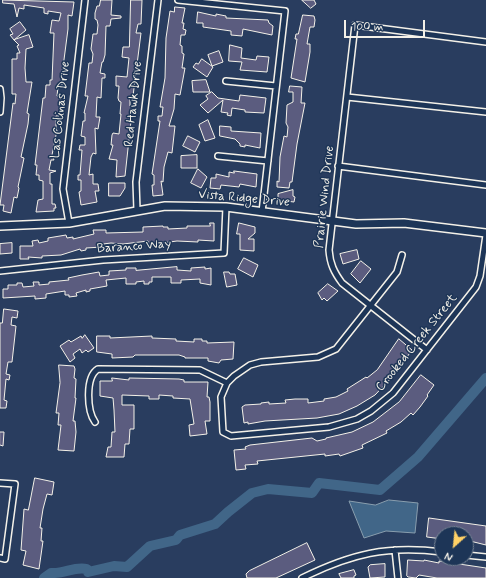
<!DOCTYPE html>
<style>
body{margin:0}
#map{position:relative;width:486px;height:578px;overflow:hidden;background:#293d5f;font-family:Mynerve,sans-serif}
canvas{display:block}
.north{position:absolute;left:434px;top:526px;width:40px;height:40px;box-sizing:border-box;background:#1d3557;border:1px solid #738091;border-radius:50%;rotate:207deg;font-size:11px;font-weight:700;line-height:16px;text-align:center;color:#f4f1e8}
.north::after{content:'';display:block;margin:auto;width:14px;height:18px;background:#ffd166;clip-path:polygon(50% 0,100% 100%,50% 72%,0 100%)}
.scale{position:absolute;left:344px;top:20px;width:81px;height:18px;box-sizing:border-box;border:2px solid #f4f1e8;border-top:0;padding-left:5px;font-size:12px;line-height:14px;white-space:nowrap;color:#f4f1e8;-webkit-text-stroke:3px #1d3557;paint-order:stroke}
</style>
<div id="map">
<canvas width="486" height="578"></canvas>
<div class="north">N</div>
<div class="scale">100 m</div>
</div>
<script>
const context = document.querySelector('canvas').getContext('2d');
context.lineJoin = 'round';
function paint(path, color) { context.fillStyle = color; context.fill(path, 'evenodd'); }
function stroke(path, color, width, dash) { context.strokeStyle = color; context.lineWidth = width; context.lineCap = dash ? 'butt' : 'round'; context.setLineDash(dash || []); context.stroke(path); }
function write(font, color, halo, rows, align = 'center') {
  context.font = font + ' Mynerve,sans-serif'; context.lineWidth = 3; context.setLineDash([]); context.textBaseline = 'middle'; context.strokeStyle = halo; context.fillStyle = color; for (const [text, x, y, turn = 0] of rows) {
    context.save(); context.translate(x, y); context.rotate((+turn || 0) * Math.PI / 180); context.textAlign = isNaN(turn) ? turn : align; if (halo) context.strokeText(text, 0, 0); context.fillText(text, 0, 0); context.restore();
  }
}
const water = new Path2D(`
 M389 500 418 503 415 533 386 531 364 538 349 501 375 505Z`);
paint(water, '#416688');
stroke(water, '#899eae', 1);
stroke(new Path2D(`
 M44 578 51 573C65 574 74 566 87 569L88 572 114 566 127 567 150 546 176 540 180 535 215 524 228 512 252 493 268 489 312 493 319 483 380 490 418 457 486 378`), '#416688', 10);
const building = new Path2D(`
 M3 0 74 2 72 16 68 15V29L62 75V87H58L57 96 61 97 59 116H56V130H57L52 155 54 160H51L49 170 56 171 50 173V184H52V204H55L56 208H54V211L36 212 38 200 43 199V181L39 180V175H36L37 165H35L43 98H45L46 85H50V80H52L54 33H50L52 20 59 21 61 13 48 11V14L44 13V8L24 5V9L19 8 17 17 14 4 3 3Z
 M101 0H112L111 15 121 16V18L111 19 110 26H106L105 55 103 62H102L100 73 105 74V78H102L101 98 97 97 96 117H100L98 129 95 128 96 154 93 153 91 157 89 175 93 174V184H98L99 191H95L97 202 81 205 79 192 81 191V180H78V175H80L82 150H79L80 145H85V137L81 136 83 121H85V113H84L88 96H85L89 63H92L93 54 91 49 93 34H97L98 25 97 20 95 19V13L97 6H99Z
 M131 0H142L141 24H138L136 33H141L133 96H130V106H132V112H130L129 121H131L125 176 116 177 117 160 109 159 113 145H111L112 135 113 133 119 134 121 114H120L121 102 119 101 118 98 119 86H116V76L127 77 129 58 122 57 123 47H129Z
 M302 0H314L316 4 311 8Z
 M175 7 185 8 182 23H184L183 29 186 30 185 35H181L180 45 182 46V53L184 54 182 68H185L180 95 175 94 174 109 169 126H175L172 153 168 152 164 167 163 182 161 181 163 195 153 196 152 185H154V175L152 174 160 121H158V116H162L163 107H160L165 78 166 38 170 11 174 12Z
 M198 12 216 16V14L226 16V18L268 20 269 23 273 26 272 35 243 29 242 36 231 35V31L203 27V23H197Z
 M303 15 314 16 315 20 314 27H310L307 44H310V52L305 82 291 78 297 39H295L296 34H298Z
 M20 22 26 30 14 40 10 35 13 34 10 29Z
 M29 35 33 47 26 49 25 68 26 82H32L27 113 29 114 28 124 21 157 24 158 18 187 19 188 17 198 14 197 11 213 3 211 4 205H0L13 103 15 104 16 94H12V59H17V53H20L17 46 19 45 14 40Z
 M230 45 242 48 241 58 256 60 257 56 269 57 267 72 240 70 242 62 229 61Z
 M219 51 223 62 212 66 208 55Z
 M202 59 213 67 207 77 193 67 196 63 198 64Z
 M206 80 210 92H193L192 81Z
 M290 86 302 87 301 103H305L297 144 292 182H290L289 188 277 187V181L279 182 280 157 284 136 287 137 288 127 286 123 287 105 293 102V92H289Z
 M212 92 218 98 239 101 240 95 266 98 264 113 245 112V110L232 108 231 116 227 115 228 113 221 112 223 100 208 113 200 105 208 99 206 96Z
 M208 120 215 138 205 141 199 125Z
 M220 126 231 127V131L261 133 260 148 245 145V147L240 146V144L235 139 220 136Z
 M188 136 200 142 195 152 183 146Z
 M197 155V168H181V156Z
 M198 169 207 177 201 188 191 183Z
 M234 171 257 174 256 187 240 184 239 187 221 185 220 189 210 188 211 178H216V174L229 177V172L234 173Z
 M109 183H125V188L120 196H109Z
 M293 190V196L295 197 294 202 278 200V194Z
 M210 223H214V241L198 240V242L177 241 155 244H149L148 241 123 244 111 243 103 244 102 247 86 248V250L81 251 80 249 61 255 42 256V258L28 257 29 259H20V246H33L32 241 38 240 39 243 48 241V238L66 235 67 238 73 237V239L94 234 93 230H106V233L143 232V227L163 226V227H168V229L187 228V226H210Z
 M239 223 255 227V233L248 239H254V251L240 250V234H237Z
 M12 243V253L0 254V244Z
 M357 250 359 259 343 264 340 254Z
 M244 258 258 265 253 277 238 269Z
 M361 261 371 269 360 283 351 274Z
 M177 267V270L191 271V268L205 267V269L211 268V285L200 283V279L181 280V283H171V277H152V282H149V284H144V281L136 282V284H126V278L106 280 107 286 90 289V291L86 292V290L76 293 77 296 69 297V295H65V291L46 294V298L35 299V296L3 298V289H8V285H17V283H22L23 287 34 286 33 282H39V285L49 284V282L69 280 68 278 82 275 99 272 100 276 109 275V271L126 270V268H136V270Z
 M224 272H229L230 274H235L237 285 227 287Z
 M328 284 338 291 327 301 324 298 322 300 318 293Z
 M4 309 18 311 17 318 12 317 11 325 16 326 12 362H8L6 374 10 375 9 380 6 379 4 400 7 401 6 408H0V323H2Z
 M85 335 94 348 88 352 86 350 82 353 80 349 73 354 75 358 70 362 60 346 69 340 71 342 81 336 82 338Z
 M97 336H110V338L152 336V338L176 339V341L194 342V339H202V341H207V343L234 342 233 359 221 360 219 363 208 361V358H185V357L179 355H135L133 357 112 358V354L97 352Z
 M399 339 412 350 394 375 375 395 357 406 339 414 317 418 265 421 248 424V422L244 423 242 407 245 405 261 404V403L269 402V404L286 403 285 400 295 399H308V403L324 401V399L336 397 348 391 347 389 366 377 367 378 377 370Z
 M59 365 74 366 75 369 74 378 76 379 75 398H76L73 421H75L76 432 74 451 58 450 61 425H58L59 413H56L60 383Z
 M421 375 434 385 427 395 428 396 420 407 413 415 411 413 401 422 386 431 387 433 362 445 363 448 340 456 339 454 325 456V454L257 461 258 464 245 465 246 469 236 470 234 450 246 449 245 447 250 445 312 438 317 441 326 439V438L352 432 373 422 399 402Z
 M112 378 129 380V378L179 379 184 380V382H208L207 397H209L210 402V421H205L207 434 190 436 189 425 194 424 190 399 173 398V396L159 395V399H149V396L122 395V405H134V429H130L129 444H125L124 457H106L108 447H111L112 432H115L114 410 113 398 100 396V381H112Z
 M0 432H4L3 446 0 445Z
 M35 478 54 482 52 495 47 494 43 509 40 528H42L41 541H43L39 569 23 565 26 551 21 550 24 509 28 510Z
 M429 518 486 526V545L466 540V534H442V539L427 537Z
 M307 543 315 560 276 578H247L246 574 249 571Z
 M408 560 424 561V560L439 563V561L486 568V578H437L419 575 416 578 408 577 407 576Z
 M385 564V577L370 578 368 567 370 565Z
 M354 570 356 575 354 576V578H341L339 574Z`);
paint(building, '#5b5c7f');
stroke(building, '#f4f1e8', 1);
const street = new Path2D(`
 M178 0 285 11 262 212
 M226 81 276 86
 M0 89 1 98 0 112
 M347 97 486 112
 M218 156 268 161
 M338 166 486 185
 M137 210 136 182 158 0
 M69 223 63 189 85 0
 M402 255 397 272 336 349 318 357 261 362 250 365 234 376 227 383 221 397 223 432 231 436 329 427 357 419 371 411 393 393 476 287 480 276 486 235
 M0 271 103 260 224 253 226 207
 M427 350 342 283C334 272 330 264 329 250L355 25 486 42
 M95 422C87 411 85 377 98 369L200 370 227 383
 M0 483 15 484 5 559 0 558
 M395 550 398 578
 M466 555 486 557
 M302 578C351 554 387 545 442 552`);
const secondary = new Path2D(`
 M0 226 69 223 165 206 226 207 356 224 404 223 486 233`);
stroke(street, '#f4f1e8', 8);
stroke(secondary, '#f4f1e8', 10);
stroke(street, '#1d3557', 5);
stroke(secondary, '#1d3557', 7);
write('13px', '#f4f1e8', '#1d3557', [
 ["Red Hawk Drive",134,104,-84],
 ["Las Colinas Drive",61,110,-84],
 ["Prairie Wind Drive",325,197,-84],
 ["Vista Ridge Drive",244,199,5],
 ["Baranco Way",134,247,-4],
 ["Crooked Creek Street",417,343,-51]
]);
</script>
